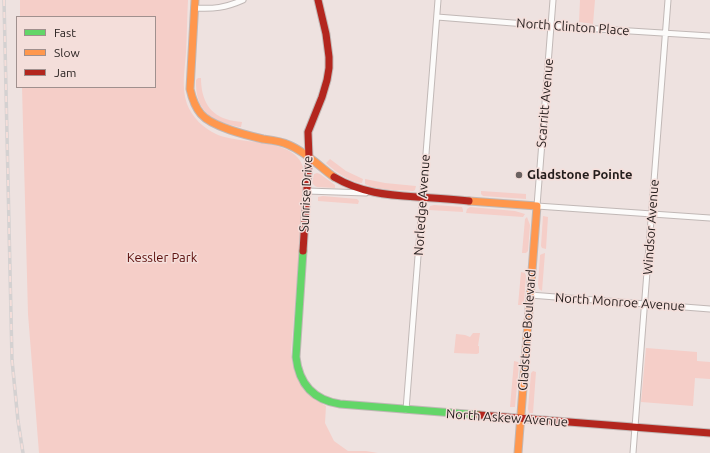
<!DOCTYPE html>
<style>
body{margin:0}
#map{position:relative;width:710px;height:453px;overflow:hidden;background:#eee2e0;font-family:Ubuntu,sans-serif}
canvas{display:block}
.legend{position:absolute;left:16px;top:16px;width:140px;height:72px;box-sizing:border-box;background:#f4deda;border:1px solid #a0908e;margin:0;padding:5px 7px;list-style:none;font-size:12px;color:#231c1b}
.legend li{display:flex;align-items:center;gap:8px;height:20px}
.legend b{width:20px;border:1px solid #a0908e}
</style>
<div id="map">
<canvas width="710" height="453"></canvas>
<ul class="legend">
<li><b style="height:5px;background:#63d668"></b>Fast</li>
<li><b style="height:5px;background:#ff974d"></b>Slow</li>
<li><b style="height:5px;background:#b3261e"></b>Jam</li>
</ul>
</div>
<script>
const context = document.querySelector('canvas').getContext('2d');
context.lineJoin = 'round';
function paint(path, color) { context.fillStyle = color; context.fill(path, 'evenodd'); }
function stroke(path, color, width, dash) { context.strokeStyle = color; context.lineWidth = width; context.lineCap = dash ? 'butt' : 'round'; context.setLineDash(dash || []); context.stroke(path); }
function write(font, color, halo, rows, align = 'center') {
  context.font = font + ' Ubuntu,sans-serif'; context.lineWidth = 3; context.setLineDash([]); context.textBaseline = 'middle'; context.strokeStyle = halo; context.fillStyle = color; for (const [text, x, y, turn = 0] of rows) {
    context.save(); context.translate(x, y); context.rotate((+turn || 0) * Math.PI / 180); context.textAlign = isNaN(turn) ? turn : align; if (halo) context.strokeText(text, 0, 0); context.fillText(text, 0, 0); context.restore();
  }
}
paint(new Path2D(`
 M20 0H188C187 17 187 35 186 52 185 69 181 87 187 104 192 117 203 128 216 134 244 147 305 134 305 179L291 352C293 378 303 393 326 406L325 423 334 441 348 451H366L378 453H39L28 314 22 87H155V17H20Z
 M580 0H595L593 24 579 22Z
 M198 78H201C201 96 207 113 226 119 231 121 237 121 242 122L241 127H239C211 121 195 111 196 80Z
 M330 159 346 171 363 179 362 183C352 183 334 171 326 163Z
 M317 173 320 174 335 185V188L317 187 315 186 312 183 314 174Z
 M365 179 385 183 416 186 415 190 413 191C399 190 376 190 365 184Z
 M481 191 526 194V199L483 196 481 194Z
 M323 196 357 199 359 201 358 204 318 201V197Z
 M434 205 462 207 463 210V212L429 210 430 206Z
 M470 207 515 211 525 214 523 217 466 213 467 209Z
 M543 216 548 217 546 249 542 248 541 246Z
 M527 217 530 225 528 251 526 253H522L525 219Z
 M545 253 542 291 539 289 538 284 540 255 542 254Z
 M521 272 525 273 526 276 524 303 522 305H518Z
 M473 333H480L478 346H479V353L477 354 454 353 456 334 465 335 470 337Z
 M646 348 697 352V361L710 362V379L695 378 693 406 641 402Z
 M514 361 518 362 519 364 515 407H510Z
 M533 371 536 372 533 413H529L528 409 531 373Z`), '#f5cec8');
const street = new Path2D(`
 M553 0 537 206 710 218
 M194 8C214 9 225 8 243 0
 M437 17 551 26 710 36
 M307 191 366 193
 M530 295 710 309
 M406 410 438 0
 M633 453 668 0`);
const fast = new Path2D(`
 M303 251 296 357C299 384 313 400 340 404L479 415`);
const slow = new Path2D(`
 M195 0 190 89C192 98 195 107 201 114 212 127 246 135 263 139 271 140 281 141 289 145 306 152 320 167 334 177
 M469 201 537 206 518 453`);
const jam = new Path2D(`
 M334 177C361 193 387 195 417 197 435 198 452 199 469 201
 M303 251 309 157 308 132 322 97 327 80 329 68V57L326 34 318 0
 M479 415 710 433`);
stroke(street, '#c1b8b6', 7);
stroke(fast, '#c1b8b6', 9);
stroke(slow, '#c1b8b6', 9);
stroke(jam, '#c1b8b6', 9);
stroke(street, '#fcfbfa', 5);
stroke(fast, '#63d668', 7);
stroke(slow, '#ff974d', 7);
stroke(jam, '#b3261e', 7);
const rail = new Path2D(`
 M4 0 12 360 18 421 23 453`);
stroke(rail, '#d4d1d1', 3.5);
stroke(rail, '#f4deda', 2, [6]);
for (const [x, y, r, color] of [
 [519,175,4,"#6a6160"]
]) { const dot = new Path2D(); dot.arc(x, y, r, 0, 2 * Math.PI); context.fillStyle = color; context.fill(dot); stroke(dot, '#f4deda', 1.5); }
write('13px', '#231c1b', '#f4deda', [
 ["North Clinton Place",573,27,4],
 ["Scarritt Avenue",545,103,-85],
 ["Sunrise Drive",306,194,-87],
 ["Norledge Avenue",422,205,-86],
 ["Windsor Avenue",651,227,-86],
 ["North Monroe Avenue",620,302,4],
 ["Gladstone Boulevard",527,330,-86],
 ["North Askew Avenue",507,418,4]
]);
write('bold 13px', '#231c1b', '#f4deda', [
 ["Gladstone Pointe",527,175]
], 'left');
write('13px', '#5a0d0b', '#f4deda', [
 ["Kessler Park",162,258]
]);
</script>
